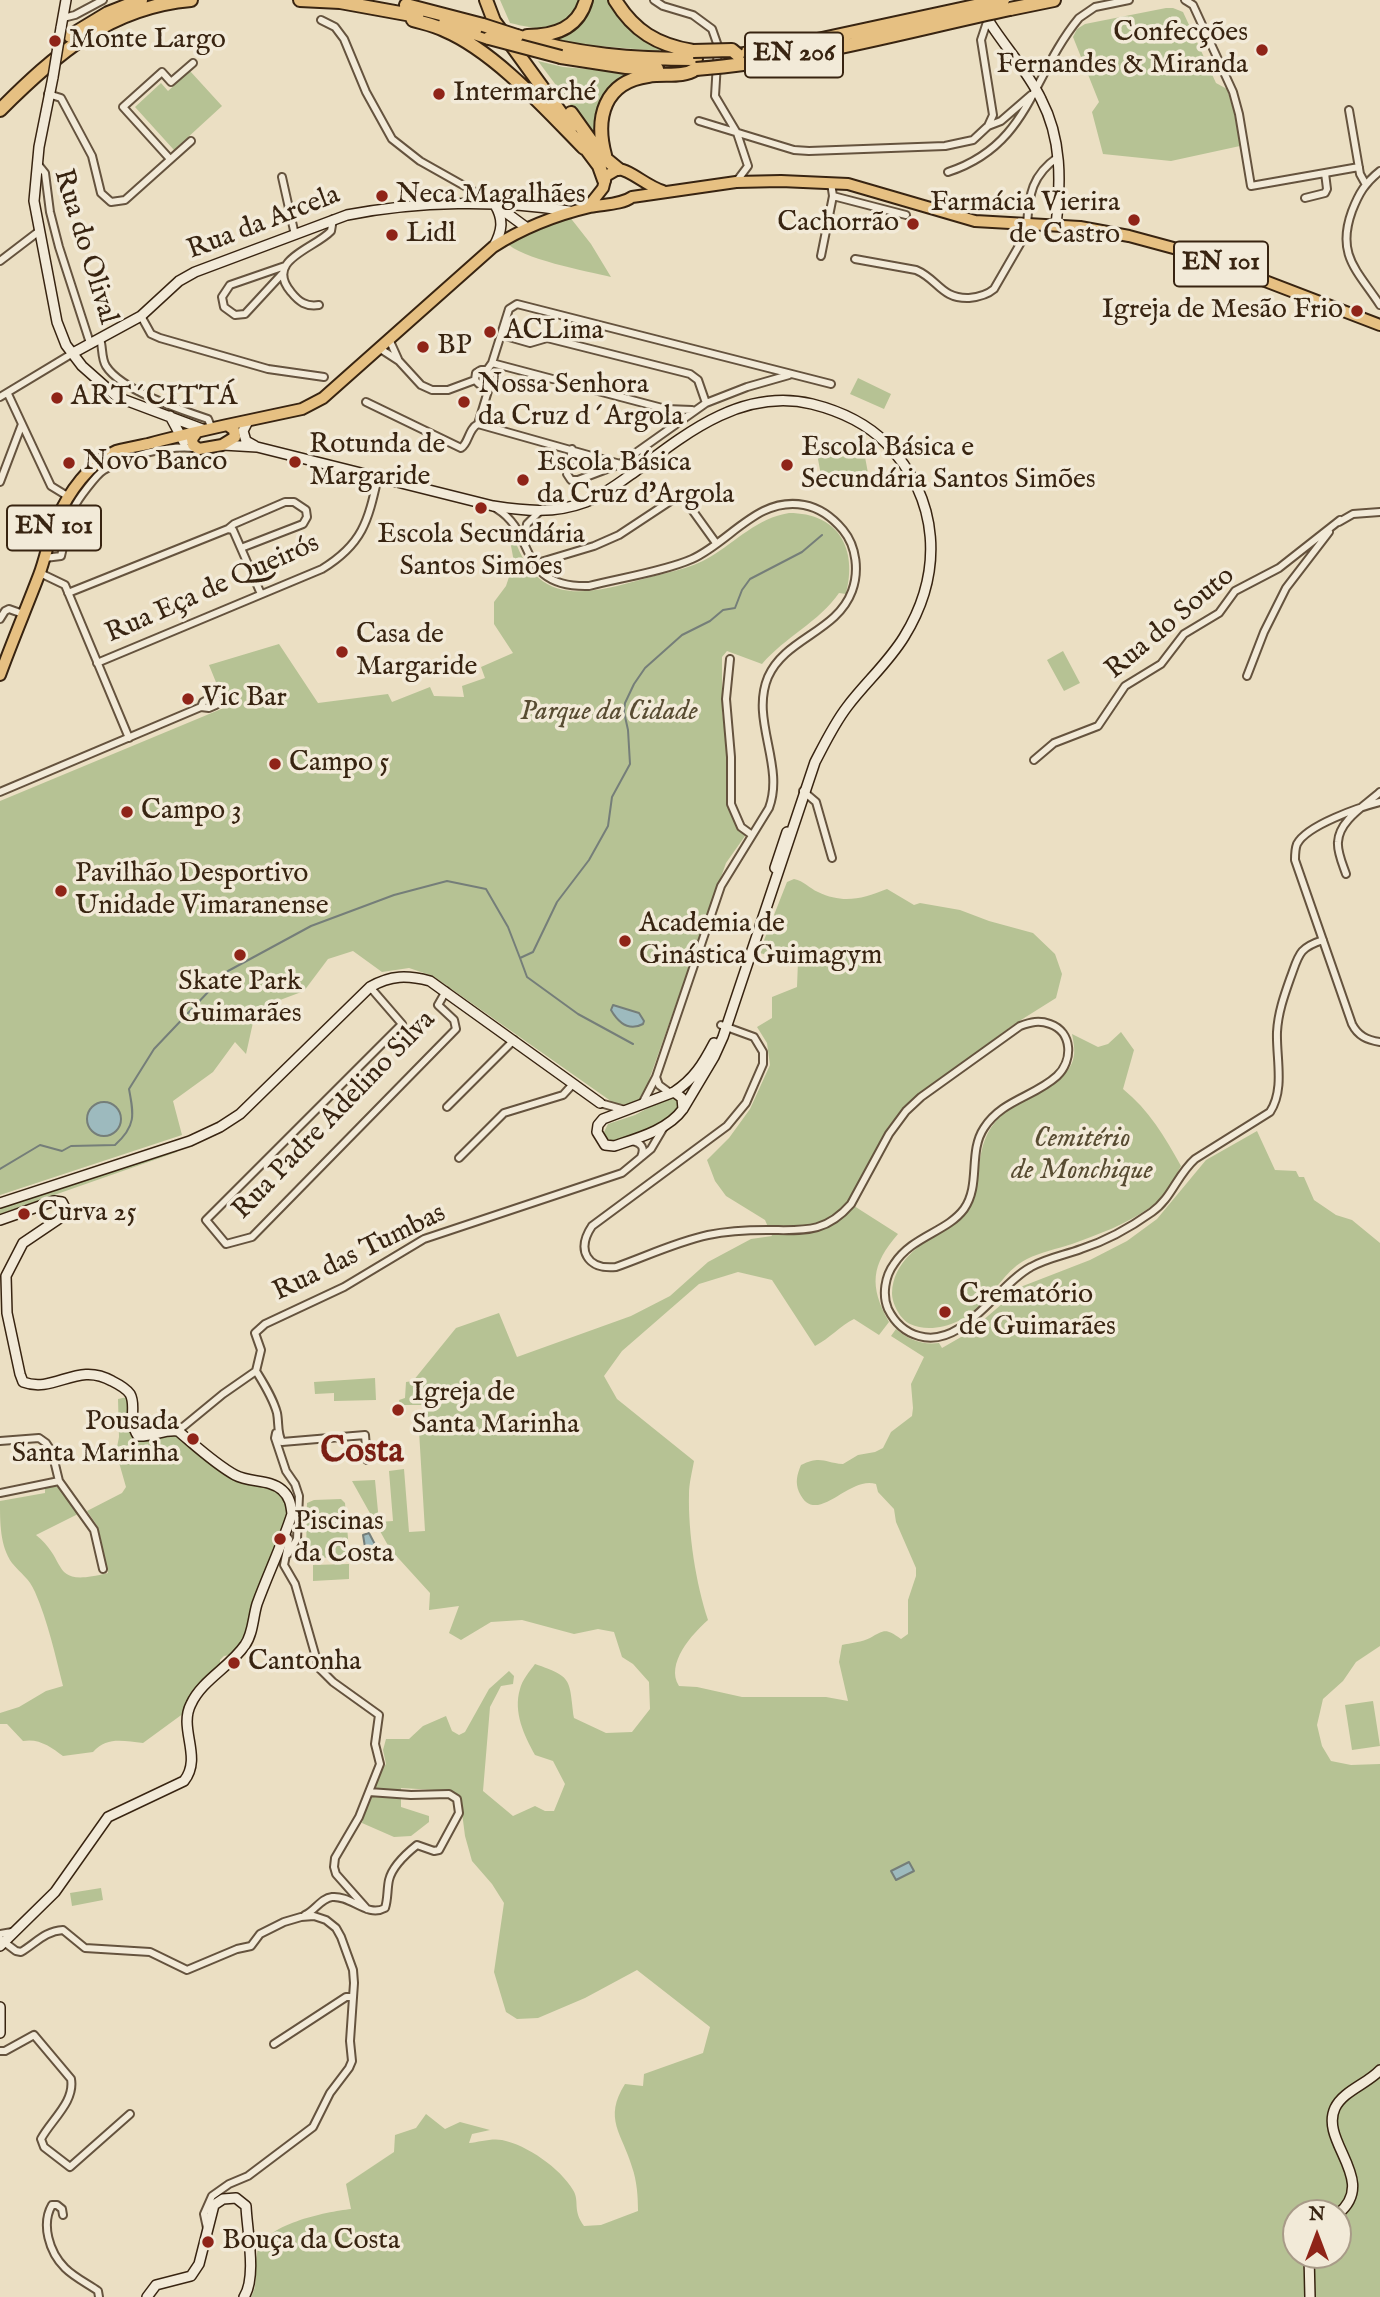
<!DOCTYPE html>
<meta charset="utf-8">
<style>
body{margin:0}
#map{position:relative;width:1380px;height:2297px;overflow:hidden;background:#ebdfc3;font-family:"IM FELL English",serif}
canvas{display:block}
.north{position:absolute;left:1282px;top:2199px;width:70px;height:70px;box-sizing:border-box;background:#f2ead8;border:2px solid #a89b88;border-radius:50%;rotate:0deg;font-size:19px;font-weight:700;line-height:28px;text-align:center;color:#382411}
.north::after{content:'';display:block;margin:auto;width:24px;height:32px;background:#8f2418;clip-path:polygon(50% 0,100% 100%,50% 72%,0 100%)}
</style>
<div id="map">
<canvas width="1380" height="2297"></canvas>
<div class="north">N</div>
</div>
<script>
const context = document.querySelector('canvas').getContext('2d');
context.lineJoin = 'round';
function paint(path, color) { context.fillStyle = color; context.fill(path, 'evenodd'); }
function stroke(path, color, width, dash) { context.strokeStyle = color; context.lineWidth = width; context.lineCap = dash ? 'butt' : 'round'; context.setLineDash(dash || []); context.stroke(path); }
function write(font, color, halo, rows, align = 'center') {
  context.font = font + ' "IM FELL English",serif'; context.lineWidth = 7; context.setLineDash([]); context.textBaseline = 'middle'; context.strokeStyle = halo; context.fillStyle = color; for (const [text, x, y, turn = 0] of rows) {
    context.save(); context.translate(x, y); context.rotate((+turn || 0) * Math.PI / 180); context.textAlign = isNaN(turn) ? turn : align; if (halo) context.strokeText(text, 0, 0); context.fillText(text, 0, 0); context.restore();
  }
}
paint(new Path2D(`
 M500 0H580C563 35 544 31 510 23Z
 M590 0H610L662 47 659 51 575 44 545 39Z
 M1166 8H1173L1183 12 1216 83 1227 89 1234 112 1240 146 1171 161 1103 154 1092 112 1099 102 1073 37 1077 29 1085 24Z
 M538 61 563 67 636 73C611 97 593 101 596 139Z
 M190 71 222 106 174 150 135 107 161 83 168 91Z
 M569 216 591 244 611 277C587 271 520 259 506 242Z
 M858 378 891 394 884 409 850 394Z
 M862 441 868 473 822 481 816 448Z
 M789 513C838 513 858 548 846 594L839 593C819 622 785 637 762 664L727 651 722 657V712L729 759 727 799 735 824 745 836 726 863 643 1097 633 1105 615 1104 433 976 409 968 382 972 353 951 328 959 304 991 256 1009 246 1054 235 1042 213 1072 173 1101 182 1135 0 1195V801L226 707 209 665 279 644 318 703 388 694 392 702 430 687 434 696 464 697 462 686 485 678 481 667 513 653 494 624V602L506 586 514 562 508 530 511 528C533 606 580 597 643 579 665 573 690 569 710 557 737 541 757 518 789 513Z
 M1063 651 1080 683 1064 691 1047 660Z
 M794 879C804 881 809 888 818 892 843 904 862 899 887 889L914 905 920 903 960 910 989 921 1033 933 1055 954 1062 974 1056 998 1013 1025 910 1101 888 1127 851 1204 898 1234C871 1265 869 1286 889 1322L879 1335 854 1319C840 1326 830 1338 815 1346L772 1280 738 1272 699 1284 622 1351 604 1376 617 1399 694 1461C692 1472 689 1484 689 1494 688 1533 696 1584 708 1620 692 1634 665 1664 679 1686L697 1687 742 1697H826L848 1701 839 1662 842 1645C850 1643 863 1642 870 1638 885 1630 885 1628 901 1639L908 1634V1600L916 1576V1568L896 1522 894 1509 878 1492 876 1484C848 1475 816 1529 799 1492 795 1482 797 1475 801 1465 822 1455 824 1463 843 1464L858 1455 875 1452 883 1448 891 1432 912 1416 913 1408 911 1384 924 1357 891 1336 896 1329C909 1340 922 1345 939 1343L942 1348 968 1333 1023 1286 1090 1260 1127 1241 1157 1219 1206 1160 1257 1131 1275 1170 1296 1171 1299 1177H1304L1314 1200 1336 1215 1352 1220 1380 1243V1646L1356 1662 1343 1681 1323 1699 1317 1725 1322 1746 1331 1761 1351 1765 1380 1764V2297H251C259 2284 254 2269 257 2254 262 2224 326 2212 351 2209L346 2184 394 2152 395 2135 416 2128 426 2114 445 2129 460 2122 490 2130 472 2134 469 2143C479 2142 492 2138 502 2140 527 2145 560 2168 573 2190 580 2201 572 2210 584 2226L601 2225 638 2211C638 2197 637 2181 632 2167 622 2133 603 2119 625 2084L643 2086 644 2074 703 2053 710 2027 637 1970 585 1998 538 2018 517 2019 506 2012 494 1972 504 1903 492 1884 472 1861 465 1836 460 1797 453 1791 401 1788V1807L429 1816V1822L411 1836 394 1837 362 1823 372 1782 386 1764 383 1750 386 1739H409L423 1726 446 1716 452 1731 459 1735 465 1732 489 1689 509 1671 514 1676 513 1684 501 1686 490 1707 483 1791 513 1816 535 1806 545 1811H554L565 1784 553 1761 535 1755C524 1735 513 1712 520 1689 522 1680 530 1671 535 1664 573 1677 569 1679 574 1718L606 1733 632 1732 650 1709 649 1682 633 1664 622 1657 614 1632 598 1629 574 1634 522 1620 491 1622 461 1640 449 1633 459 1606 429 1610 430 1593 390 1549 352 1481 375 1480 379 1522 393 1521 389 1471 404 1469 409 1532 425 1531 418 1414H424V1405H400L399 1400 405 1398 406 1382 413 1381 456 1328 499 1313 517 1357 631 1316 670 1296 708 1262 751 1239 772 1236 765 1220 726 1196 715 1181 707 1160 729 1138 750 1109 770 1065 767 1043 757 1027 772 1018V997L797 987 798 961 759 953 787 882ZM1296 2213H1338V2255H1296Z
 M1121 1032 1134 1050 1123 1089C1149 1110 1165 1137 1181 1166 1173 1181 1163 1199 1149 1208 1127 1224 1097 1235 1072 1244 1057 1249 1041 1252 1027 1259 1007 1269 997 1289 982 1304 966 1322 933 1335 910 1324 900 1319 892 1304 892 1293 893 1262 920 1244 943 1230 949 1226 957 1223 961 1219 988 1192 969 1152 996 1121 1016 1097 1070 1088 1074 1055 1075 1048 1073 1040 1072 1034L1098 1047 1108 1044Z
 M667 1098 677 1099 679 1111C659 1125 639 1135 615 1142L606 1138 604 1132 608 1124 635 1115Z
 M177 1149V1152L0 1214V1208Z
 M375 1378 376 1400 334 1401V1393L315 1394 314 1382Z
 M127 1397C128 1414 124 1428 138 1440 152 1440 163 1432 176 1435 193 1446 208 1463 226 1472 254 1485 276 1476 289 1510L243 1641 230 1655 224 1656 220 1660V1665L190 1697 184 1713 143 1743C124 1741 107 1736 93 1752L63 1756C51 1747 39 1738 23 1741L7 1724H0V1713L19 1707 46 1691 63 1686C55 1654 48 1622 35 1592 29 1578 21 1574 12 1563 0 1546 0 1523 0 1501L45 1493V1488L60 1486 78 1514 36 1535C70 1562 48 1588 108 1573L98 1527 87 1511 122 1493 126 1487 116 1452 119 1437 118 1399Z
 M341 1499 345 1503 349 1550 344 1553V1557L318 1558 306 1554 307 1503 314 1500Z
 M349 1564V1579L313 1581V1565Z
 M1373 1701 1380 1746 1352 1750 1345 1705Z
 M101 1888 103 1900 72 1906 70 1893Z`), '#b6c294');
const water = new Path2D(`
 M613 1005 639 1013 644 1021 643 1024C628 1032 618 1022 611 1010Z
 M87 1119a17 17 0 1 1 34 0a17 17 0 1 1-34 0Z
 M369 1533 380 1554 379 1557 370 1558V1552L365 1547 363 1535Z
 M909 1862 914 1871 896 1880 891 1871Z`);
paint(water, '#9dbabe');
stroke(water, '#757e79', 2);
stroke(new Path2D(`
 M520 958 527 977 578 1014 633 1044
 M0 1169 40 1145 62 1151 71 1146 115 1145C136 1126 134 1115 129 1089L154 1049 228 971 311 926 394 895 447 881 486 889 508 927 520 958 533 952 557 902 589 860 608 826 612 797 630 764 628 730 624 712 625 703 634 684 645 668 682 635 710 621 723 610 735 608 742 590 750 579 802 552 822 535`), '#757e79', 2);
const street = new Path2D(`
 M654 0 663 6 693 15 712 29 718 46 715 96 737 133 748 166 736 182
 M1185 0 1193 5 1233 92 1239 114 1251 186 1359 167
 M63 18 75 15 103 0
 M321 20 335 27 344 39 366 92 392 139 420 161 468 188 473 191 476 203
 M48 94 61 98 92 156 101 193 111 202 125 200 191 141
 M1349 110 1360 174 1365 183
 M699 121 794 150 809 151 945 146 973 140 988 126 993 115 981 40 988 19
 M988 126 1001 121 1031 95
 M170 159 123 107 162 72 171 82 193 63
 M37 163 45 173 50 212 59 247 90 343
 M1380 171C1365 183 1359 193 1352 211 1336 255 1357 270 1380 305
 M948 172C1030 145 1031 76 1079 18L1095 7 1129 0
 M282 177 295 235
 M833 196 906 215
 M1305 198 1325 193 1327 189 1325 173
 M1014 223 1018 244
 M1027 224C1029 194 1032 175 1058 157
 M821 256 833 196 831 183
 M855 259 916 270C938 279 941 299 969 298 979 297 987 295 994 289L1031 225
 M0 261 38 232
 M282 274 245 314 235 315 224 307 222 297 230 285 285 266
 M319 305C306 307 299 302 291 292 264 260 314 249 331 231L333 219
 M141 316 151 334 160 338 268 369 324 377
 M502 335 530 343 547 338 690 374 698 380 706 403
 M100 339C103 347 101 358 106 366 121 390 181 410 208 419L212 429
 M389 339 398 359
 M379 348 399 361 421 385 432 390H448L475 380
 M492 363 666 409 692 410
 M487 370 490 375V381L485 385 479 384 475 380 476 373 481 370H487L492 363 509 309 517 304 831 384
 M8 394 51 486 69 497
 M0 397 73 353
 M366 402 461 448C469 443 468 429 478 424L488 391 485 385
 M666 409 670 420V428
 M478 424 620 464 706 403 747 387 789 375
 M572 449 567 474 571 480H578L620 464
 M0 482 22 424
 M497 509C537 533 516 588 589 586 620 578 665 571 692 559 730 542 758 496 804 505 820 508 833 518 843 530 857 547 859 572 852 591 837 632 785 638 768 677 750 720 785 765 769 808L721 886 656 1077 642 1104
 M1339 522 1353 514 1380 512
 M228 529 234 524 285 502H294L306 510 307 517 303 524 241 548
 M524 543 527 524 539 512
 M45 558 61 556C65 540 67 522 74 508 77 500 97 474 104 470 126 456 168 445 194 448
 M534 564 594 546 619 535 675 498 680 497 685 500 716 543
 M40 573 65 585 129 738
 M68 593 228 529 233 530 261 594
 M0 619 5 611 9 609 23 614
 M730 659 726 699 731 757V804L741 827 752 835
 M97 663 322 569C363 544 368 521 378 477
 M1247 676 1264 632 1286 588 1329 532
 M1034 760 1054 743 1098 726 1125 686 1161 664 1184 634 1219 613 1235 591 1279 568 1340 520
 M803 791 816 802 832 858
 M0 792 201 707 209 708 216 705 217 699 212 697 203 702 201 707
 M1380 802C1360 807 1307 825 1297 844 1295 849 1295 855 1295 860L1352 1024C1358 1036 1367 1040 1380 1042
 M1346 874C1343 865 1337 852 1338 842 1339 820 1366 805 1380 792
 M370 987 402 1024 206 1220 226 1244 252 1237 456 1029 454 1020 438 1005 446 991
 M721 1025 754 1037 763 1052V1064L746 1103 727 1126 592 1226C576 1250 587 1270 616 1267 647 1256 676 1242 708 1235 727 1231 748 1230 767 1230 803 1230 825 1234 851 1204L889 1134 906 1111 921 1097 1020 1026C1031 1022 1039 1020 1050 1024 1073 1032 1073 1061 1057 1076 1034 1097 1002 1100 984 1128 968 1152 981 1185 964 1209 947 1232 912 1236 894 1264 885 1276 882 1295 888 1309 895 1323 904 1332 919 1336 963 1349 997 1285 1031 1267 1047 1258 1065 1255 1081 1249 1106 1241 1131 1227 1152 1212 1171 1199 1177 1175 1195 1159L1270 1112C1285 1089 1276 1058 1277 1032 1278 1013 1284 996 1290 979 1299 955 1298 948 1323 940
 M656 1077 659 1085 670 1093
 M600 1103 625 1110
 M447 1107 514 1040
 M632 1141C642 1143 645 1148 641 1157
 M459 1158 504 1113 563 1095 573 1084
 M256 1371 261 1350 255 1333 265 1324 344 1287 424 1239 622 1173 651 1149 664 1127
 M256 1371C264 1384 273 1398 277 1413 279 1423 277 1433 282 1442L365 1435 367 1460
 M178 1431 223 1394 256 1371
 M276 1433 275 1438 286 1471 295 1484 299 1496 297 1539 288 1554
 M0 1441 39 1438 46 1443 52 1452 59 1481 94 1530 103 1569
 M0 1493 59 1481
 M285 1534 289 1539 284 1565 295 1584 319 1668 333 1682 379 1715 375 1744 380 1764 359 1817 335 1858 334 1867 336 1874 367 1909
 M305 1915C315 1911 321 1898 332 1897 351 1895 367 1918 385 1908 388 1899 387 1889 389 1880 392 1867 407 1853 417 1845L434 1851 439 1850 459 1813 457 1799 449 1794 411 1795 369 1792
 M0 1934 12 1932
 M0 1939 16 1951 21 1952C36 1943 45 1931 63 1930L85 1948 150 1952 187 1970 237 1949 251 1946 260 1934 284 1922 301 1917 314 1916 326 1920 336 1928 341 1937 353 1970 354 1983 350 2041 352 2061 349 2068 330 2093 313 2127 248 2176 229 2184 212 2196 204 2214 207 2228
 M274 2044 346 1997H353
 M0 2051H5L34 2035 71 2079C75 2102 51 2120 41 2139L44 2147 70 2167 130 2114
 M63 2215 62 2209 57 2205H52C41 2224 49 2252 65 2268 74 2277 88 2284 98 2291L99 2297`);
const secondary = new Path2D(`
 M988 11 990 23C1006 48 1028 72 1041 99 1062 139 1061 182 1056 225
 M61 28 66 0
 M53 77 39 147 34 201 57 322 66 345 82 366 117 397 205 430
 M497 206 527 228
 M494 246C502 231 504 220 495 205
 M73 353 141 316 179 281 195 272 347 215C419 201 497 200 569 211
 M170 416 184 442
 M247 423 243 431 246 441 255 446
 M223 445 257 447 493 506C526 511 554 514 586 502 606 494 623 480 640 468 690 430 745 388 812 404 840 411 866 423 886 443 940 499 944 572 904 637 888 663 865 683 847 707 834 724 825 743 815 762L723 1037 714 1057 683 1109C668 1130 638 1138 614 1146L605 1145 597 1132 598 1125 603 1119 674 1092 682 1098 683 1109
 M775 868 787 832
 M674 1092C694 1079 703 1064 714 1043
 M0 1203 190 1141 220 1127 240 1114 370 987C391 975 407 975 430 981L600 1103
 M0 1220 54 1201 62 1202 64 1206 63 1214 60 1218 23 1243 6 1276 7 1313 20 1374 23 1382C55 1394 77 1361 112 1381 118 1384 126 1388 130 1394 137 1406 127 1420 138 1436 152 1437 164 1429 178 1431 196 1446 215 1464 235 1475 250 1483 270 1479 282 1490 290 1497 291 1505 292 1514 282 1545 268 1574 257 1604 253 1617 253 1634 245 1645 230 1667 202 1680 191 1704 178 1729 203 1757 184 1781L108 1817 55 1892 0 1946
 M0 2007V2033
 M1338 2214C1379 2180 1319 2142 1335 2108 1343 2091 1367 2084 1380 2070
 M1309 2255 1310 2297
 M147 2297 156 2285 191 2276 199 2264 214 2205 223 2199 236 2198 246 2206C247 2231 257 2277 244 2297`);
const primary = new Path2D(`
 M588 207 603 188 606 176 618 169C631 170 646 186 663 191
 M227 425 302 409 323 398 493 247C523 228 556 215 590 207 603 204 621 205 632 197L736 182 781 181 848 184 975 221 1080 227 1129 236 1192 253 1380 325
 M0 675C12 642 26 609 39 575 46 557 49 536 57 519 68 493 90 462 116 451 126 448 138 446 148 444 174 437 200 431 227 425L234 430 235 437 222 445 199 449 193 445 192 439 197 432`);
const highway = new Path2D(`
 M300 0 340 2 417 16
 M486 0 494 21 571 127
 M615 0C634 31 657 45 693 51
 M406 5 483 25
 M1010 9 1054 0
 M410 14 413 20C423 23 434 25 444 30 494 51 546 109 584 148
 M445 23 489 38
 M70 36 108 13 141 0
 M517 36C575 55 636 59 696 59
 M527 36C554 36 578 29 586 0
 M738 55 808 42
 M561 57 626 67 657 69
 M0 110C55 55 109 7 191 0
 M571 113 601 155 618 169
 M581 142 599 166 604 180
 M605 155C595 118 604 82 648 76 665 73 682 78 696 69`);
stroke(street, '#65533e', 10);
stroke(secondary, '#382411', 12);
stroke(primary, '#382411', 14);
stroke(highway, '#382411', 16);
stroke(street, '#f2ead8', 6);
stroke(secondary, '#f2ead8', 9);
stroke(primary, '#e6c082', 10);
stroke(highway, '#e6c082', 12);
const secondaryBridge = new Path2D(`
 M53 77 61 28`);
const highwayBridge = new Path2D(`
 M483 25 517 36
 M489 38 561 57
 M808 42 1003 0
 M693 51 732 50 738 55
 M696 69C802 61 907 31 1010 9`);
stroke(secondaryBridge, '#382411', 12, []);
stroke(highwayBridge, '#382411', 16, []);
stroke(secondaryBridge, '#f2ead8', 9);
stroke(highwayBridge, '#e6c082', 12);
for (const [x, y, r, color] of [
 [55,41,7,"#8f2418"],
 [1262,50,7,"#8f2418"],
 [439,94,7,"#8f2418"],
 [382,196,7,"#8f2418"],
 [1134,220,7,"#8f2418"],
 [913,224,7,"#8f2418"],
 [392,235,7,"#8f2418"],
 [1357,311,7,"#8f2418"],
 [490,332,7,"#8f2418"],
 [423,347,7,"#8f2418"],
 [57,398,7,"#8f2418"],
 [464,402,7,"#8f2418"],
 [295,462,7,"#8f2418"],
 [69,463,7,"#8f2418"],
 [787,465,7,"#8f2418"],
 [523,480,7,"#8f2418"],
 [481,508,7,"#8f2418"],
 [342,652,7,"#8f2418"],
 [188,699,7,"#8f2418"],
 [275,764,7,"#8f2418"],
 [127,812,7,"#8f2418"],
 [61,891,7,"#8f2418"],
 [625,941,7,"#8f2418"],
 [240,955,7,"#8f2418"],
 [24,1214,7,"#8f2418"],
 [945,1312,7,"#8f2418"],
 [398,1410,7,"#8f2418"],
 [193,1439,7,"#8f2418"],
 [280,1539,7,"#8f2418"],
 [234,1663,7,"#8f2418"],
 [208,2242,7,"#8f2418"]
]) { const dot = new Path2D(); dot.arc(x, y, r, 0, 2 * Math.PI); context.fillStyle = color; context.fill(dot); stroke(dot, '#f2ead8', 2.5); }
for (const [x, y, w] of [
 [794,55,98],
 [1221,264,94],
 [54,528,94]
]) { const box = new Path2D(); box.roundRect(x - w / 2, y - 22.5, w, 45, 5); context.fillStyle = '#f2ead8'; context.fill(box); stroke(box, '#382411', 2); }
write('bold 26px', '#382411', null, [
 ["EN 206",794,55],
 ["EN 101",1221,264],
 ["EN 101",54,528]
]);
write('28px', '#382411', '#f2ead8', [
 ["Confecções",1248,34,"right"],
 ["Fernandes & Miranda",1248,66,"right"],
 ["Monte Largo",69,41],
 ["Intermarché",453,94],
 ["Neca Magalhães",396,196],
 ["Farmácia Vierira",1120,204,"right"],
 ["de Castro",1120,236,"right"],
 ["Cachorrão",899,224,"right"],
 ["Lidl",406,235],
 ["Igreja de Mesão Frio",1343,311,"right"],
 ["ACLima",504,332],
 ["BP",437,347],
 ["Nossa Senhora",478,386],
 ["da Cruz d´Argola",478,418],
 ["ART´CITTÁ",71,398],
 ["Rotunda de",309,446],
 ["Margaride",309,478],
 ["Escola Básica e",801,449],
 ["Secundária Santos Simões",801,481],
 ["Novo Banco",83,463],
 ["Escola Básica",537,464],
 ["da Cruz d'Argola",537,496],
 ["Escola Secundária",481,536,"center"],
 ["Santos Simões",481,568,"center"],
 ["Casa de",356,636],
 ["Margaride",356,668],
 ["Vic Bar",202,699],
 ["Campo 5",289,764],
 ["Campo 3",141,812],
 ["Pavilhão Desportivo",75,875],
 ["Unidade Vimaranense",75,907],
 ["Academia de",639,925],
 ["Ginástica Guimagym",639,957],
 ["Skate Park",240,983,"center"],
 ["Guimarães",240,1015,"center"],
 ["Curva 25",38,1214],
 ["Crematório",959,1296],
 ["de Guimarães",959,1328],
 ["Igreja de",412,1394],
 ["Santa Marinha",412,1426],
 ["Pousada",179,1423,"right"],
 ["Santa Marinha",179,1455,"right"],
 ["Piscinas",294,1523],
 ["da Costa",294,1555],
 ["Cantonha",248,1663],
 ["Bouça da Costa",222,2242]
], 'left');
write('28px', '#382411', '#f2ead8', [
 ["Rua da Arcela",264,224,-21],
 ["Rua do Olival",84,247,73],
 ["Rua Eça de Queirós",213,590,-24],
 ["Rua do Souto",1171,624,-40],
 ["Rua Padre Adelino Silva",335,1116,-46],
 ["Rua das Tumbas",360,1254,-26]
]);
write('italic 28px', '#584c32', '#f2ead8', [
 ["Parque da Cidade",609,713],
 ["Cemitério",1082,1140],
 ["de Monchique",1082,1172]
]);
write('bold 35px', '#7a1f14', '#f2ead8', [
 ["Costa",362,1454]
]);
</script>
